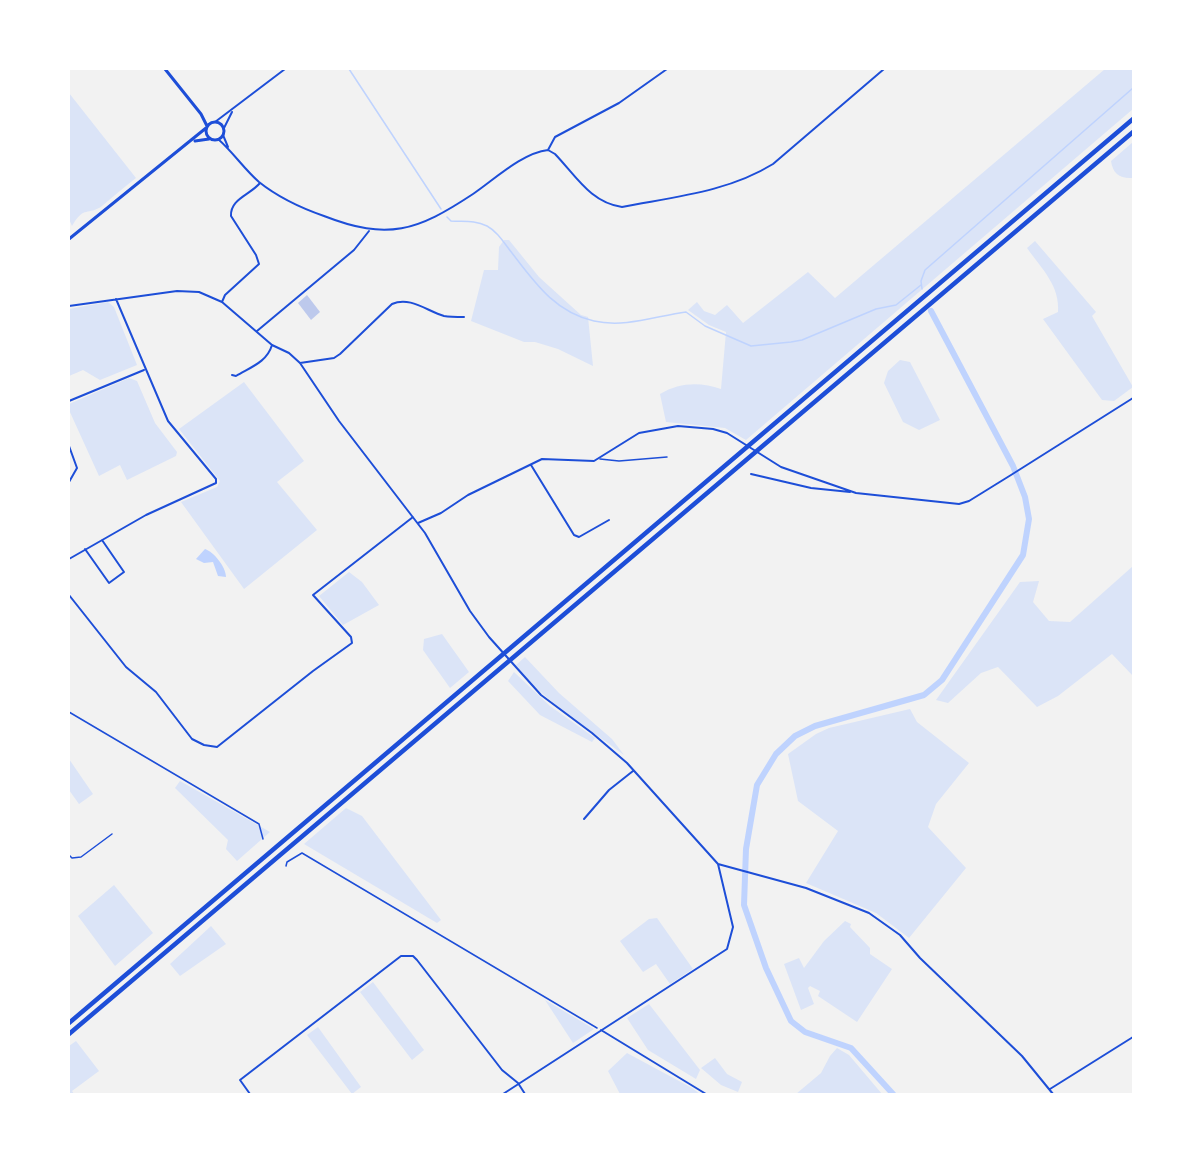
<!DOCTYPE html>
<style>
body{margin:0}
#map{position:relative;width:1202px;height:1163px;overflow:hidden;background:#f2f2f2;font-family:Arial,sans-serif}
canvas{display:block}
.frame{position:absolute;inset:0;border:70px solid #fff;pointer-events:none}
</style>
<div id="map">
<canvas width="1202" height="1163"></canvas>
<div class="frame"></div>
</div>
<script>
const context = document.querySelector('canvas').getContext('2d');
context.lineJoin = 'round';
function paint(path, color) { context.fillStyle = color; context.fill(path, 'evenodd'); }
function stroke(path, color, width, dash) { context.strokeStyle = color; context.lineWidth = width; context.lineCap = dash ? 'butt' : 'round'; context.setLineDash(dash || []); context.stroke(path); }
paint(new Path2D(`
 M1105 69H1133V109L746 440 725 428 666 422 660 394C680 382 701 382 721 389L726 332 709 325 688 310 697 302 704 311 715 315 727 305 743 323 808 272 835 298Z
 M69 93 136 178C124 187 113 197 102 206 88 216 84 205 72 226L69 219Z
 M1133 142V178C1120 179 1113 174 1111 161Z
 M504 240H509L539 277 581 315 588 317 593 366 558 349 535 342H524L471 321 484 270H498L499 247Z
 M1035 241 1096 312 1092 316 1133 387 1114 401 1102 400 1043 319 1058 312C1060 286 1042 269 1027 248Z
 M108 302 114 307 137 365 100 380 83 370 69 376V309Z
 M900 360 910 362 940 420 919 430 903 422 884 383 888 371Z
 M129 378 137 381 155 423 177 452 176 456 127 480 120 465 99 476 69 410V404Z
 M244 382 304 461 277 482 317 530 244 589 181 502 217 487 220 481 179 429Z
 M1133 566V676L1112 654 1058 696 1037 707 998 667 981 673 948 703 936 700 1020 582 1039 581 1033 602 1049 621 1070 622Z
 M349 572 362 582 379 605 343 625 319 596Z
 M442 634 469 672 450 688 423 650 424 639Z
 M525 657 559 693 612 739 624 755C586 726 545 703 516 665Z
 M514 672 550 706 595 738 592 742 540 715 508 681Z
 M910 709 917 722 969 763 936 804 928 827 966 868 909 938 876 913 806 883 838 831 798 801 788 754 816 734 829 728Z
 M69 759 93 794 79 804 69 790Z
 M180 781 270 832 237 861 226 849 228 840 175 788Z
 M346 808 362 816 441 920 437 923 304 844Z
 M114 885 153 933 115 966 78 916Z
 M657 918 693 969 670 984 656 964 643 972 620 941 649 919Z
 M845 921 851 924 850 927 870 948V954L892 969 857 1022 818 996 820 991 810 986 808 988 814 1004 801 1010 784 964 799 958 804 968 824 941Z
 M211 926 226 944 180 976 170 964Z
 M373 982 424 1050 412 1060 360 992Z
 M545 1000 594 1029 573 1043Z
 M649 1004 700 1070 696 1079 648 1050 627 1018Z
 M318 1027 361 1087 352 1094 307 1035Z
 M76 1041 99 1071 72 1091 74 1094H69V1046Z
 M837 1048 849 1055 882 1094H796L821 1073 830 1056Z
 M627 1053 692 1088 700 1094H620L608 1071Z
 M715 1058 727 1074 742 1082 738 1092 721 1085 701 1068Z`), '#dbe4f7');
paint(new Path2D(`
 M205 549C214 552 226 567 226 577L218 576 213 562 204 563 196 559Z`), '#bfd3fe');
stroke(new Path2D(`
 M349 69 441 209
 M447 217 451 221C464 222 474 220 487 226 498 232 504 243 512 253 535 283 555 312 594 321 625 328 656 316 686 312L705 326 751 346 791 342 802 340 876 309 896 305 921 285
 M922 289 921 281 925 270 1133 88`), '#bfd3fe', 1.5);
stroke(new Path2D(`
 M893 1094 851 1048 805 1032 791 1021 766 968 744 905 746 849 757 785 776 754 795 736 815 726 924 695 942 680 1023 555 1029 519 1025 497 1013 466 931 311`), '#bfd3fe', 6);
paint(new Path2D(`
 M307 295 320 312 311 320 298 303Z`), '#bdc9ec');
stroke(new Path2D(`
 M69 712 259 824 263 839
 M286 866 287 862 302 853 597 1028`), '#1d4ed8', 1.5);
stroke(new Path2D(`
 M600 459 619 461 667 457
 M69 855 72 858 81 857 112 834`), '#1d4ed8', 1.5);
stroke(new Path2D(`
 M215 122 285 69
 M224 128 232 112
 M223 135 228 147
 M218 139C233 152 244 169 259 182 279 198 301 208 324 216 388 241 417 231 473 194 495 179 522 153 548 150L555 154C576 176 591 203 622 207 673 197 728 192 773 164L884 69
 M548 150 555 137 619 103 667 69
 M222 302 225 295 259 264 256 255 231 216C230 199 250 195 260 183
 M69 306 177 291 199 292 222 302 272 345 289 353 300 363 339 421 425 533 470 611 489 637 541 695 592 733 627 763 718 864 806 888 869 913 900 935 920 958 1022 1056 1053 1094
 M257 331 354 250 369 231
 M300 363 334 358 340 354 392 304C410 296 427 311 444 316 450 317 458 317 464 317
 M232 375 236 376C251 367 267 362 272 345
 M69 401 144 370
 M69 446 77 468 69 482
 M531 465 574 535 579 537 609 520
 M751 474 811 488 850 492
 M418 523 441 513 468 495 542 459 594 461 639 433 678 426 713 429 727 433 781 467 856 493 959 504 969 501 1011 475 1133 398
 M85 549 109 583 124 572 102 540
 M69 559 146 515 216 483V479L168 421 116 299
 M69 595 126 667 156 692 192 739 204 745 217 747 313 671 352 643 351 637 313 595 413 517
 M584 819 609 790 633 771
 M601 1030 706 1094
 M1050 1089 1133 1037
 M250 1094 240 1080 401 956H413L417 960 502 1070 518 1083 525 1094
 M503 1094 727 949 733 927 718 864`), '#1d4ed8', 2);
stroke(new Path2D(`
 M165 69 201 114 207 126
 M206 131a9 9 0 1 1 18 0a9 9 0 1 1-18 0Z
 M195 141 209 139
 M69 239 206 128`), '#1d4ed8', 3);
stroke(new Path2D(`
 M69 1023 1133 119
 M69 1034 1133 132`), '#1d4ed8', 4.5);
</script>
